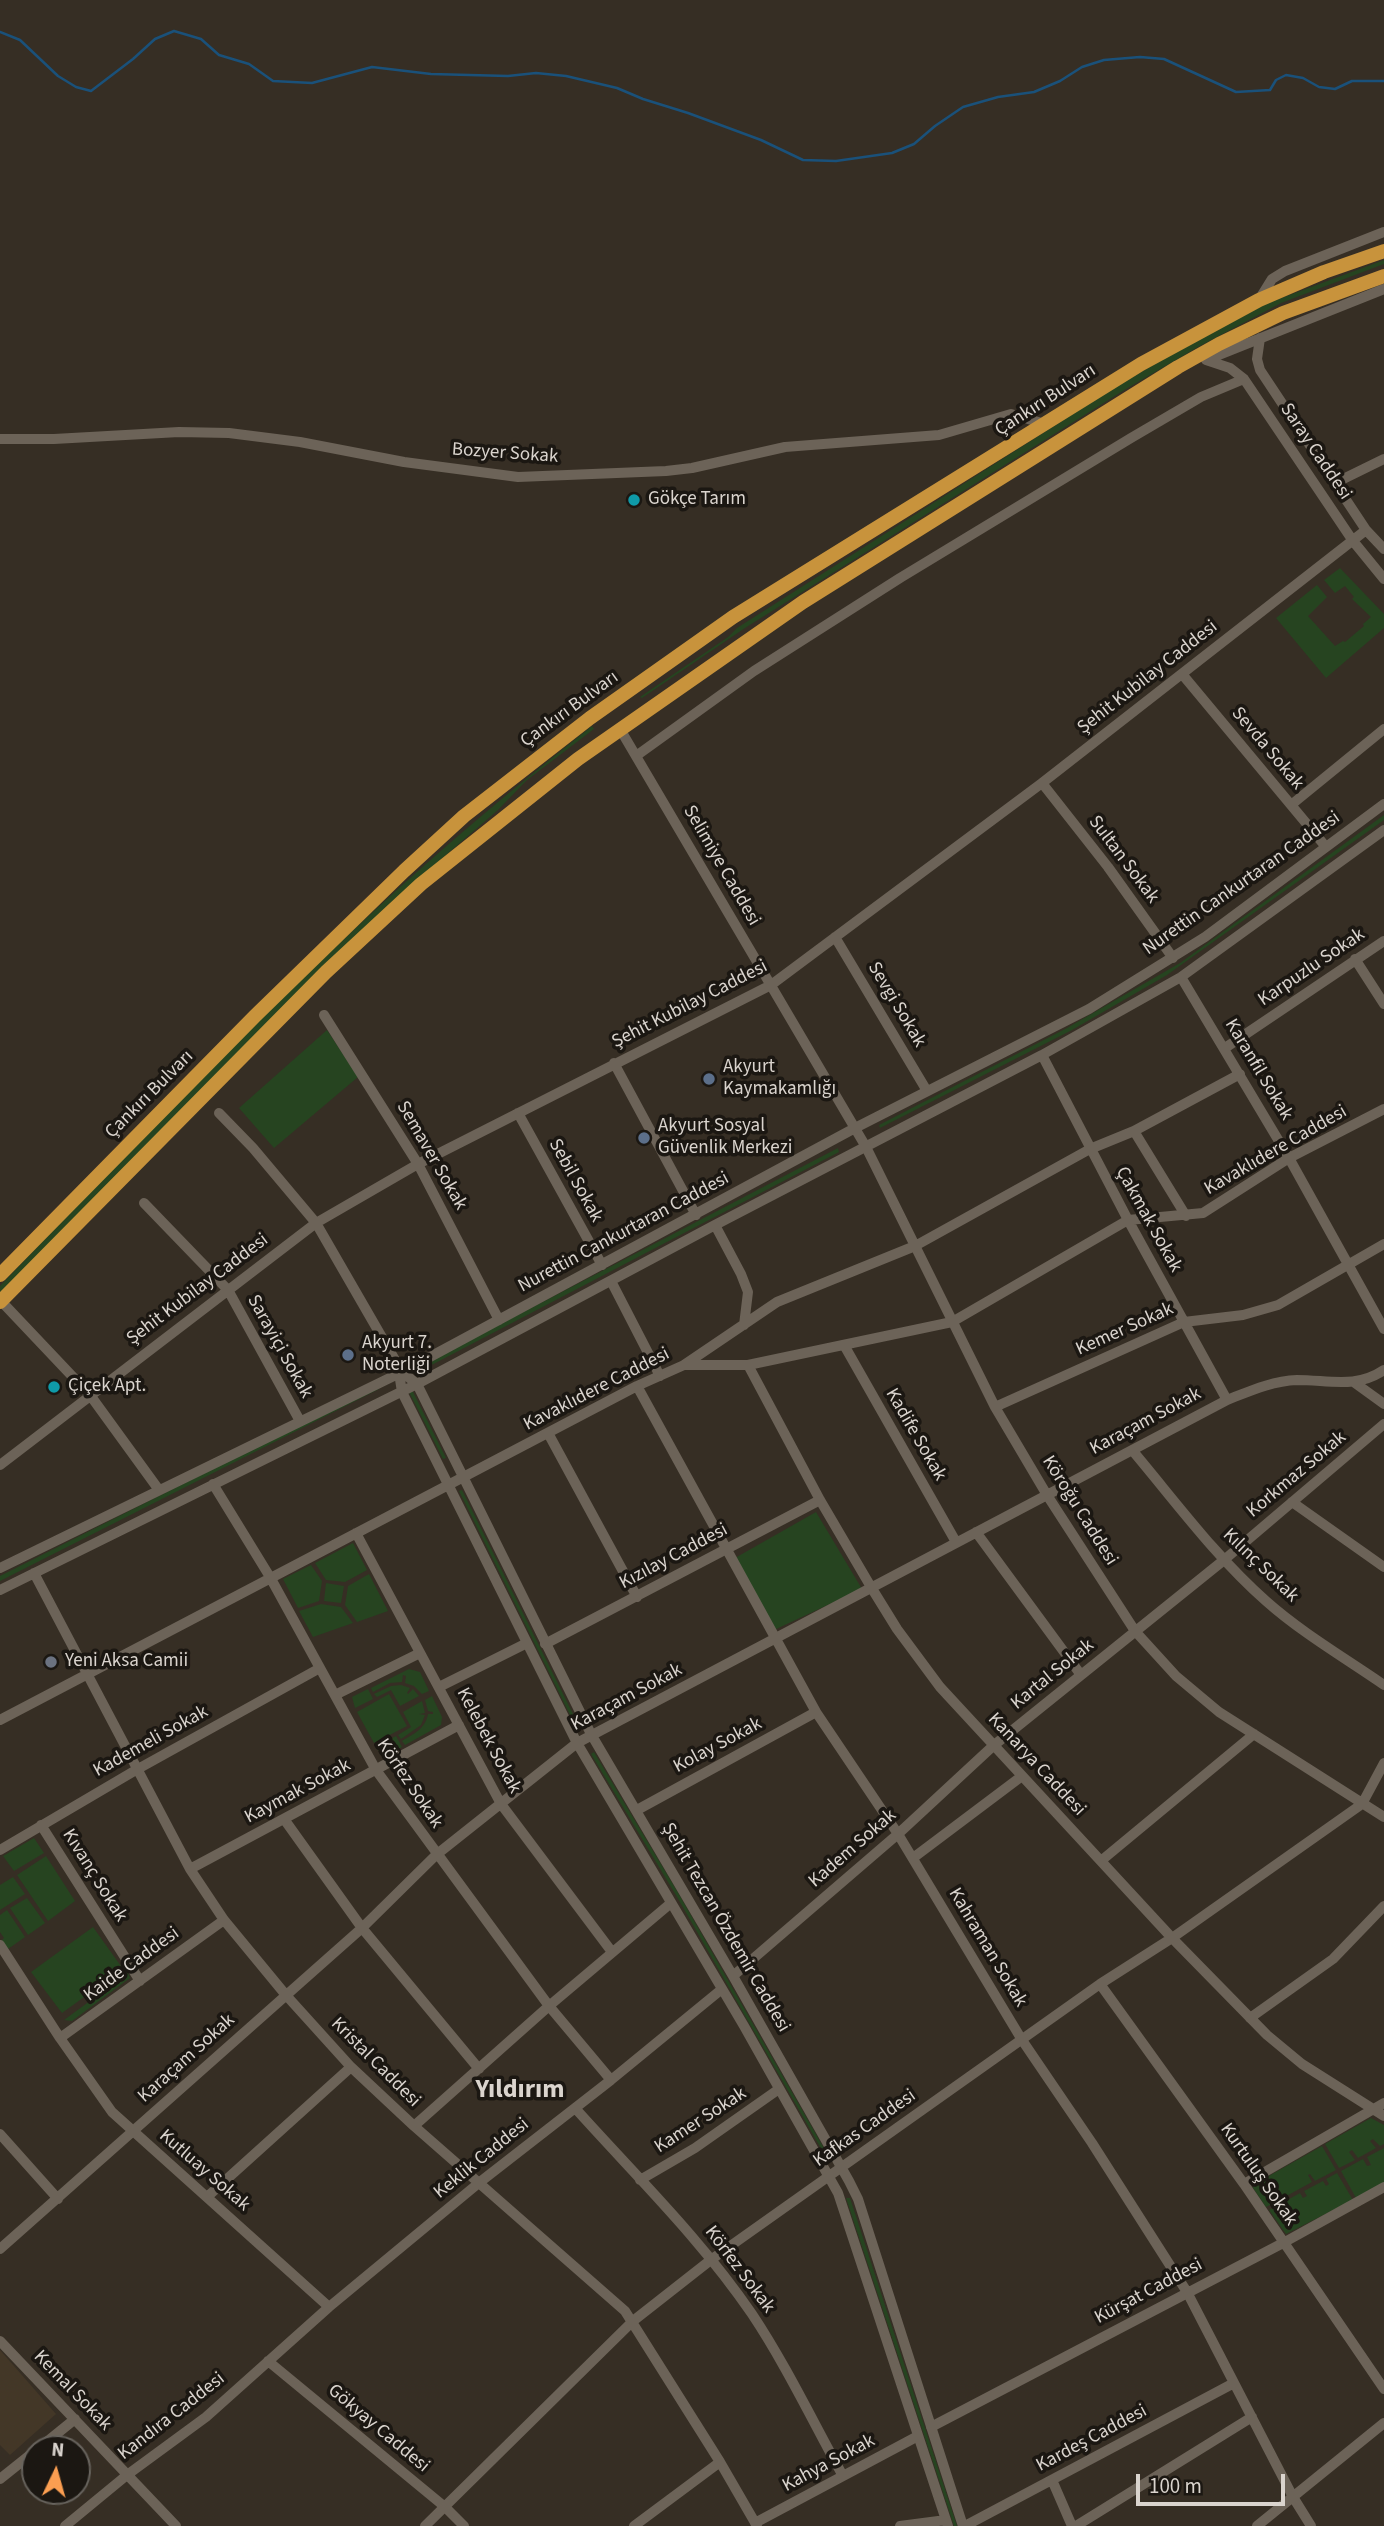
<!DOCTYPE html>
<meta charset="utf-8">
<style>
body{margin:0}
#map{position:relative;width:1384px;height:2526px;overflow:hidden;background:#362e24;font-family:"Source Sans 3",sans-serif}
canvas{display:block}
.north{position:absolute;left:21px;top:2435px;width:70px;height:70px;box-sizing:border-box;background:#1b1712;border:2px solid #67635d;border-radius:50%;rotate:5deg;font-size:19px;font-weight:700;line-height:28px;text-align:center;color:#dad4ce}
.north::after{content:'';display:block;margin:auto;width:24px;height:32px;background:#fb9e51;clip-path:polygon(50% 0,100% 100%,50% 72%,0 100%)}
.scale{position:absolute;left:1136px;top:2474px;width:149px;height:32px;box-sizing:border-box;border:4px solid #dad4ce;border-top:0;padding-left:9px;font-size:21px;line-height:24px;white-space:nowrap;color:#dad4ce;-webkit-text-stroke:5px #1b1712;paint-order:stroke}
</style>
<div id="map">
<canvas width="1384" height="2526"></canvas>
<div class="north">N</div>
<div class="scale">100 m</div>
</div>
<script>
const context = document.querySelector('canvas').getContext('2d');
context.lineJoin = 'round';
function paint(path, color) { context.fillStyle = color; context.fill(path, 'evenodd'); }
function stroke(path, color, width, dash) { context.strokeStyle = color; context.lineWidth = width; context.lineCap = dash ? 'butt' : 'round'; context.setLineDash(dash || []); context.stroke(path); }
function write(font, color, halo, rows, align = 'center') {
  context.font = font + ' "Source Sans 3",sans-serif'; context.lineWidth = 7; context.setLineDash([]); context.textBaseline = 'middle'; context.strokeStyle = halo; context.fillStyle = color; for (const [text, x, y, turn = 0] of rows) {
    context.save(); context.translate(x, y); context.rotate((+turn || 0) * Math.PI / 180); context.textAlign = isNaN(turn) ? turn : align; if (halo) context.strokeText(text, 0, 0); context.fillText(text, 0, 0); context.restore();
  }
}
paint(new Path2D(`
 M0 2350 56 2414 10 2455 0 2445Z`), '#433727');
paint(new Path2D(`
 M1384 260V264L1281 303 1198 347 1126 389 745 628 642 698 640 697 728 637 737 628 1117 386 1192 343 1268 303Z
 M1340 568 1384 614V628L1326 678 1276 618 1317 585 1327 597 1308 616 1335 646 1343 641 1345 642 1364 626 1363 624 1371 617 1352 599 1354 597 1345 586 1335 593 1324 580Z
 M592 726 594 729 527 780 498 810 388 905 0 1293V1286C123 1159 244 1031 374 911 444 846 517 785 592 726Z
 M1384 815V820L1167 975 1072 1030 880 1128 879 1125 1067 1028 1180 963Z
 M327 1030 358 1077 274 1148 239 1108Z
 M838 1148 839 1152 422 1370 420 1366Z
 M378 1386 379 1389 0 1581V1576Z
 M412 1390 446 1458 443 1459 409 1392Z
 M462 1490 574 1716 571 1717 459 1491Z
 M816 1512 862 1589 774 1630 735 1558Z
 M353 1543 367 1570 345 1582 326 1580 315 1563Z
 M311 1565 322 1581 319 1601 298 1608 283 1579Z
 M369 1574 388 1611 357 1622 345 1605 348 1586Z
 M326 1583 344 1586 341 1603 324 1601Z
 M321 1604 341 1607 353 1623 313 1637 299 1611Z
 M409 1669 420 1672 429 1691 422 1694 414 1686 405 1683 406 1676 403 1675 402 1682 390 1683 373 1692 371 1688Z
 M401 1685 410 1688 407 1693 408 1694 413 1689 419 1696 400 1706 391 1690 377 1697 374 1694 391 1686Z
 M368 1689 373 1699 355 1708 352 1697Z
 M389 1694 407 1726 374 1743 357 1712Z
 M432 1696 442 1717 441 1725 405 1745 402 1741C415 1733 425 1729 428 1714H433V1712L428 1711 425 1700Z
 M422 1701 425 1713 419 1714 425 1715 421 1725 401 1739 398 1735 411 1727 403 1712Z
 M396 1736 402 1747 388 1754 380 1753 376 1747Z
 M594 1752 680 1896 825 2150 823 2152 677 1897 591 1754Z
 M34 1838 44 1853 14 1871 3 1856Z
 M46 1856 75 1901 48 1921 17 1875Z
 M13 1877 25 1894 0 1910V1885Z
 M27 1898 45 1923 28 1935 10 1908Z
 M7 1910 25 1937 8 1949 1 1941 4 1938 0 1932V1915Z
 M93 1927 123 1969 62 2013 31 1972Z
 M127 1970 130 1978 72 2021 64 2020 124 1976 123 1972Z
 M1371 2118 1384 2125V2144L1380 2146 1373 2139 1370 2141 1376 2148 1358 2158 1352 2150 1349 2152 1355 2160 1339 2168 1325 2144Z
 M1322 2146 1336 2170 1315 2181 1310 2174 1308 2175 1312 2182 1281 2199 1267 2177Z
 M1384 2148V2183L1356 2198 1341 2171 1363 2159 1367 2166 1371 2165 1367 2157Z
 M1337 2173 1353 2200 1286 2234 1269 2210 1300 2193 1303 2198 1307 2196 1304 2191 1323 2181 1326 2186 1329 2184 1326 2179Z
 M1265 2178 1280 2200 1266 2207 1253 2188V2184Z
 M846 2198H850L957 2526H954Z`), '#264420');
stroke(new Path2D(`
 M0 32 20 40 58 76 76 87 91 91 133 59 155 39 174 31 201 39 219 55 249 64 273 81 312 83 372 67 431 74 508 76 536 73 566 76 617 88 643 99 688 113 761 140 803 160 836 161 892 153 914 144 935 126 963 107 998 97 1034 92 1060 81 1082 67 1104 60 1140 57 1164 59 1236 92 1270 90 1276 80 1286 75 1303 78 1319 87 1335 89 1352 81H1384`), '#1a517a', 2.5);
stroke(new Path2D(`
 M1259 300 1272 279 1285 271 1384 232
 M1260 338 1257 359 1260 370 1366 530 1384 549
 M1206 360 1230 368 1244 379 1353 541 1384 579
 M1206 360 1384 289
 M0 439H54L179 432 229 433 300 442 404 462 518 477 666 471 692 468 785 447 939 435 1011 414 1045 424
 M1335 483 1384 459
 M1182 674 1326 847
 M620 729 866 1147 995 1407 1047 1495 1135 1631 1176 1676 1219 1712 1384 1817
 M636 756 754 671 900 578 1131 438 1201 397 1244 379
 M1042 783 1108 867 1173 958
 M1291 805 1384 729
 M835 937 927 1091
 M1355 959 1384 1004
 M1181 977 1289 1158 1384 1329
 M324 1015 418 1164 499 1320
 M1225 1048 1384 941
 M1042 1055 1128 1220 1227 1400
 M614 1063 696 1215
 M219 1113 253 1148 316 1223 402 1372 417 1384 591 1734 733 1976 849 2181 858 2199 963 2526
 M518 1113 602 1265
 M1134 1131 1186 1216
 M144 1203 228 1290 300 1421
 M715 1225 741 1274 748 1292 744 1325
 M611 1281 660 1376
 M1 1301 90 1395 159 1490
 M844 1345 956 1542
 M684 1365 777 1302 915 1246 1090 1149 1134 1131 1240 1074
 M748 1365 820 1500 871 1587 897 1629 940 1687 1172 1938 1267 2035 1302 2064 1384 2116
 M399 1373 402 1392 577 1743 744 2026 838 2193 948 2526
 M1355 1383 1384 1404
 M637 1386 816 1712 898 1834 1022 2040 1092 2143 1187 2292 1293 2497 1311 2526
 M995 1407 1184 1322 1243 1315 1278 1305 1384 1244
 M548 1433 637 1597
 M1132 1450C1175 1501 1216 1557 1266 1601 1302 1633 1345 1658 1384 1685
 M0 1465 316 1223 418 1164 771 985 1042 783 1366 530
 M213 1484 270 1577 376 1770 549 2006 611 2080
 M1292 1502 1384 1567
 M976 1532 1081 1675
 M356 1533 501 1804 612 1952
 M0 1568 402 1372 855 1128 1089 1009 1205 937 1384 804
 M34 1573 190 1869 224 1920 285 1994 351 2067 414 2126 625 2311 720 2462 757 2526
 M0 1590 417 1384 715 1225 1042 1055 1181 977 1384 830
 M545 1644 820 1500
 M439 1687 527 1643
 M335 1695 420 1653
 M0 1720 637 1386 684 1365H748L952 1322 1128 1220 1203 1213 1289 1158 1384 1109
 M637 1810 816 1712
 M284 1819 362 1928 479 2069
 M41 1825 140 1981
 M0 1850 136 1770 320 1668
 M913 1858 1022 1776
 M1102 1860 1254 1734
 M190 1869 459 1725
 M0 1945 60 2038 112 2112 329 2307
 M733 1976 898 1834 993 1746 1224 1560 1384 1424
 M1100 1984 1244 2184 1384 2389
 M1250 2018 1333 1959 1384 1906
 M60 2038 224 1920
 M575 2108C635 2175 701 2239 752 2314 786 2365 813 2422 843 2476
 M414 2126 549 2006 671 1903
 M0 2134 58 2199
 M640 2180 695 2148 779 2089
 M1244 2184 1384 2103
 M207 2197 351 2067
 M0 2249 362 1928 436 1855 577 1743 1227 1400C1250 1391 1272 1381 1297 1380 1329 1380 1356 1389 1384 1370
 M0 2341 176 2526
 M268 2361 445 2507 464 2526
 M931 2427 1283 2243 1384 2187
 M38 2449 75 2419
 M0 2479 35 2451
 M1052 2480 1072 2526
 M755 2523 918 2436
 M65 2526 127 2475 206 2417 329 2307 480 2182 611 2080 722 1989
 M425 2526 633 2321 712 2259 1100 1984 1172 1938 1362 1804 1384 1763
 M634 2526 720 2462
 M900 2526 946 2520
 M965 2526 1234 2383
 M1076 2526 1252 2417
 M1257 2526 1384 2423`), '#6c6358', 10);
stroke(new Path2D(`
 M0 1275 255 1016 404 871 464 816 590 718 733 617 1141 364 1259 300 1324 272 1384 251
 M0 1302 326 972 421 884 578 759 803 602 1178 367 1219 344 1283 313 1384 276`), '#c8933c', 14);
for (const [x, y, r, color] of [
 [634,500,7,"#0f9aa8"],
 [709,1079,7,"#5c6f8a"],
 [644,1138,7,"#5c6f8a"],
 [348,1355,7,"#5c6f8a"],
 [54,1387,7,"#0f9aa8"],
 [51,1662,7,"#6b7280"]
]) { const dot = new Path2D(); dot.arc(x, y, r, 0, 2 * Math.PI); context.fillStyle = color; context.fill(dot); stroke(dot, '#1b1712', 2.5); }
write('19px', '#dad4ce', '#1b1712', [
 ["Çankırı Bulvarı",1046,401,-33],
 ["Saray Caddesi",1315,452,56],
 ["Bozyer Sokak",505,454,4],
 ["Şehit Kubilay Caddesi",1148,678,-38],
 ["Çankırı Bulvarı",570,710,-36],
 ["Sevda Sokak",1267,749,50],
 ["Sultan Sokak",1123,860,53],
 ["Selimiye Caddesi",721,866,60],
 ["Nurettin Cankurtaran Caddesi",1242,884,-35],
 ["Karpuzlu Sokak",1312,968,-34],
 ["Şehit Kubilay Caddesi",690,1005,-27],
 ["Sevgi Sokak",896,1005,59],
 ["Karanfil Sokak",1258,1070,59],
 ["Çankırı Bulvarı",150,1095,-45],
 ["Kavaklıdere Caddesi",1276,1151,-30],
 ["Semaver Sokak",431,1156,60],
 ["Sebil Sokak",575,1181,61],
 ["Çakmak Sokak",1148,1220,61],
 ["Nurettin Cankurtaran Caddesi",624,1233,-28],
 ["Şehit Kubilay Caddesi",198,1290,-37],
 ["Kemer Sokak",1125,1330,-24],
 ["Sarayiçi Sokak",279,1347,61],
 ["Kavaklıdere Caddesi",597,1390,-27],
 ["Karaçam Sokak",1146,1422,-28],
 ["Kadife Sokak",915,1435,60],
 ["Korkmaz Sokak",1297,1475,-40],
 ["Köroğu Caddesi",1079,1511,58],
 ["Kızılay Caddesi",674,1557,-28],
 ["Kılınç Sokak",1260,1566,44],
 ["Kartal Sokak",1053,1675,-39],
 ["Karaçam Sokak",627,1698,-28],
 ["Kelebek Sokak",488,1741,62],
 ["Kademeli Sokak",151,1742,-29],
 ["Kolay Sokak",718,1746,-28],
 ["Kanarya Caddesi",1036,1765,47],
 ["Körfez Sokak",409,1784,56],
 ["Kaymak Sokak",298,1792,-28],
 ["Kadem Sokak",853,1849,-41],
 ["Kıvanç Sokak",94,1876,58],
 ["Şehit Tezcan Özdemir Caddesi",725,1928,60],
 ["Kahraman Sokak",987,1948,59],
 ["Kaide Caddesi",132,1965,-36],
 ["Karaçam Sokak",187,2059,-42],
 ["Kristal Caddesi",375,2063,45],
 ["Kamer Sokak",701,2121,-33],
 ["Kafkas Caddesi",865,2129,-35],
 ["Keklik Caddesi",482,2159,-39],
 ["Kutluay Sokak",204,2171,41],
 ["Kurtuluş Sokak",1258,2175,55],
 ["Körfez Sokak",739,2270,53],
 ["Kürşat Caddesi",1149,2292,-28],
 ["Kemal Sokak",72,2391,46],
 ["Kandıra Caddesi",172,2417,-38],
 ["Gökyay Caddesi",378,2429,40],
 ["Kardeş Caddesi",1092,2439,-28],
 ["Kahya Sokak",829,2464,-28]
]);
write('19px', '#dad4ce', '#1b1712', [
 ["Gökçe Tarım",648,500],
 ["Akyurt",723,1068],
 ["Kaymakamlığı",723,1090],
 ["Akyurt Sosyal",658,1127],
 ["Güvenlik Merkezi",658,1149],
 ["Akyurt 7.",362,1344],
 ["Noterliği",362,1366],
 ["Çiçek Apt.",68,1387],
 ["Yeni Aksa Camii",65,1662]
], 'left');
write('bold 26px', '#dad4ce', '#1b1712', [
 ["Yıldırım",520,2091]
]);
</script>
